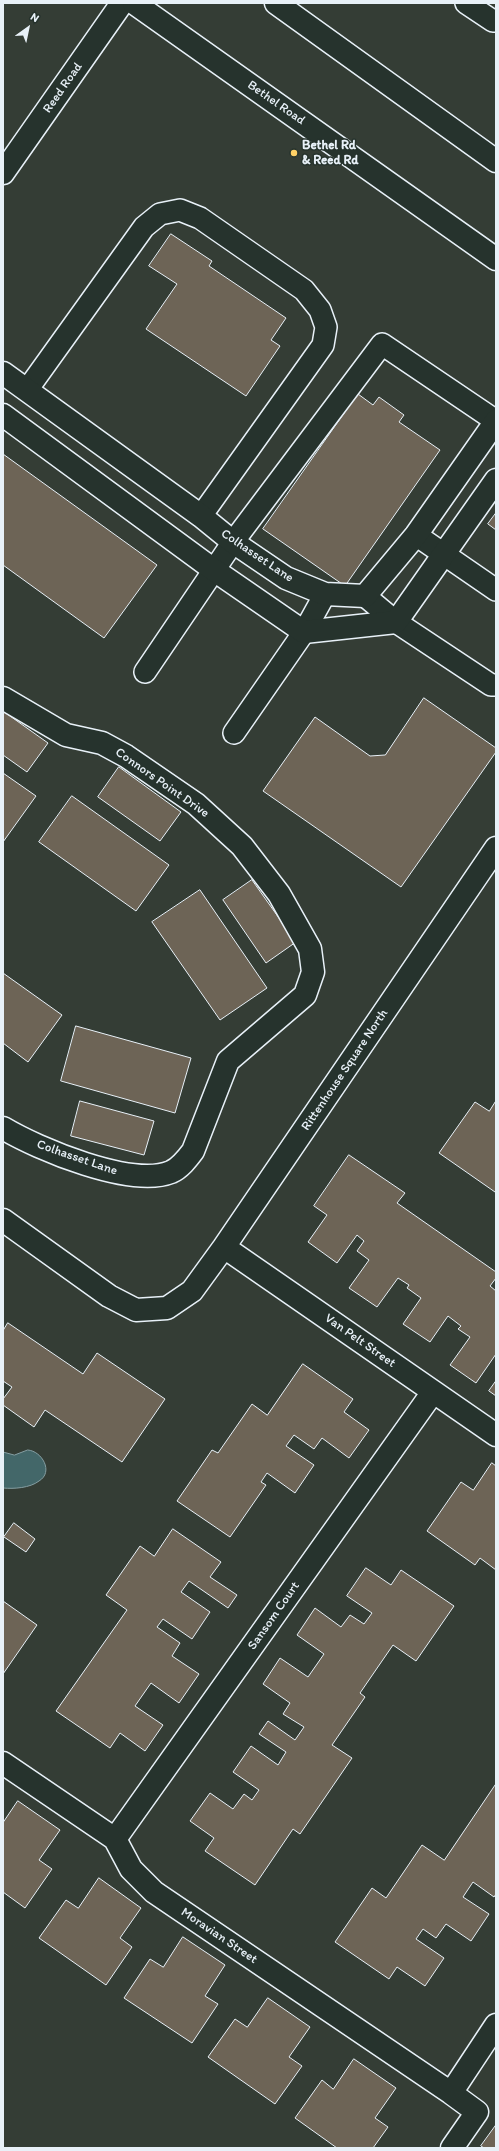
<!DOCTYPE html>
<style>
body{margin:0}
#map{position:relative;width:499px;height:2151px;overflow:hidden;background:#343d35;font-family:Itim,sans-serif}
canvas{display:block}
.frame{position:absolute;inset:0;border:4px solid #e8f1f8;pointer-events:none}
.north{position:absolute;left:8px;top:8px;width:40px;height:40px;-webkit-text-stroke:3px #26332d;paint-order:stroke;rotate:33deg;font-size:11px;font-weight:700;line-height:16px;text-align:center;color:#e8f1f8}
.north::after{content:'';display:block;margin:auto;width:14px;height:18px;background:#e8f1f8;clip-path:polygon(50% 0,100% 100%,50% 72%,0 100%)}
</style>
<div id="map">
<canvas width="499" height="2151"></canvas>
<div class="frame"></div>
<div class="north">N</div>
</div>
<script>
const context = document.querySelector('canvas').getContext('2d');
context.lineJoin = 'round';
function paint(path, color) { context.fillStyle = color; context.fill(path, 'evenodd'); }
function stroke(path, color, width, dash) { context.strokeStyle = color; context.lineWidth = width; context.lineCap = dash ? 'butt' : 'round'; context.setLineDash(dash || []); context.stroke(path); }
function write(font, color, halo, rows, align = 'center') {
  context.font = font + ' Itim,sans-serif'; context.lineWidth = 3; context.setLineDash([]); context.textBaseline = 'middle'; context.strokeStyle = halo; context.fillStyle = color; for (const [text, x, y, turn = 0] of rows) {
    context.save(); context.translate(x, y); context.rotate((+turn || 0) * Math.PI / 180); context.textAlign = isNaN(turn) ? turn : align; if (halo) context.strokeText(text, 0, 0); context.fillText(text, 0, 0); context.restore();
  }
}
const water = new Path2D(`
 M28 1450C42 1451 54 1472 39 1481 30 1488 14 1489 3 1488V1452L14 1455Z`);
paint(water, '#436769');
stroke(water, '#859ea2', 1);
const building = new Path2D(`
 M171 234 212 261 209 266 286 318 271 340 280 346 246 396 146 329 177 284 149 266Z
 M358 394 373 405 379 397 404 415 399 422 440 450 345 586 263 529Z
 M3 454 157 565 104 638 3 565Z
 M496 513V530L488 524Z
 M424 698 496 748V752L401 887 263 791 315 717 370 756 385 755Z
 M3 711 48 743 27 772 3 755Z
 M119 767 181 812 160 841 98 797Z
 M3 773 36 796 3 842Z
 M72 796 169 865 136 911 39 842Z
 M252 880 296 942 266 963 223 900Z
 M200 890 267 988 220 1020 152 922Z
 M3 973 62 1015 28 1062 3 1043Z
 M76 1026 191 1058 175 1113 61 1081Z
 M80 1101 154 1121 144 1155 71 1136Z
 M496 1101V1191L495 1192 439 1153 475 1102 489 1111Z
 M349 1155 405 1193 397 1203 496 1272V1278L490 1286 496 1291V1354L476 1383 450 1365 470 1337 458 1329 461 1326 448 1316 430 1342 403 1324 421 1298 407 1288 409 1285 398 1278 377 1307 349 1288 369 1260 357 1251 364 1241 357 1235 337 1263 308 1242 327 1215 314 1206Z
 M8 1323 83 1374 97 1353 165 1399 122 1462 45 1410 34 1427 3 1405V1399L12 1387 3 1381V1331Z
 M303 1364 353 1399 344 1412 369 1430 349 1458 322 1438 314 1449 294 1435 286 1446 314 1465 295 1493 267 1473 261 1482 266 1485 230 1537 177 1501 212 1450 218 1453 252 1404 267 1415Z
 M496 1381V1396L489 1391Z
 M492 1463 496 1466V1570L480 1558 475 1565 427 1531 461 1482 473 1490Z
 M14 1523 35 1539 26 1552 4 1537Z
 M173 1529 221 1562 210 1577 237 1595 228 1608 189 1581 181 1592 210 1612 192 1639 163 1619 157 1627 180 1643 172 1656 199 1674 179 1703 151 1683 135 1706 163 1725 145 1751 120 1733 110 1748 56 1711 127 1610 106 1595 140 1546 154 1556Z
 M366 1568 391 1585 401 1570 454 1606 416 1661 393 1645 360 1693 365 1697 332 1745 352 1758 300 1834 293 1829 255 1885 205 1851 214 1838 190 1821 210 1793 233 1809 244 1794 252 1800 259 1790 233 1772 251 1746 278 1765 286 1752 259 1734 268 1721 295 1740 304 1727 283 1714 290 1703 263 1684 280 1658 308 1677 324 1654 297 1635 315 1608 341 1627 350 1615 364 1624 372 1613 347 1596Z
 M3 1601 37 1625 3 1674Z
 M496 1784V1894L494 1897 473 1882 463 1897 489 1914 471 1941 446 1924 436 1938 423 1929 416 1939 444 1958 425 1986 397 1967 389 1979 335 1942 372 1888 386 1898 422 1845 444 1860Z
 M18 1801 60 1830 39 1860 52 1869 25 1908 3 1892V1823Z
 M99 1878 141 1908 120 1938 132 1947 106 1985 39 1938 66 1900 78 1908Z
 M183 1937 225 1965 205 1996 218 2004 192 2043 124 1998 150 1959 163 1967Z
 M268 1998 310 2027 289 2057 302 2066 275 2104 208 2057 235 2019 247 2027Z
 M354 2059 396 2088 375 2118 388 2127 373 2148H337L295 2118 322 2080 333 2089Z
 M496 2125V2148H484L481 2146Z`);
paint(building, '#6d6456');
stroke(building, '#e8f1f8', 1);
const service = new Path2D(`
 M466 3 493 21H496
 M27 390 144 227 160 214 180 210 200 218 304 290 320 310 326 327 323 345 201 516
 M416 535 496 590
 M365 596 396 622 491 685H496
 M145 672 233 542 382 344 496 421
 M234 733 304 632 325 594`);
const minor = new Path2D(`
 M3 373 201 516 233 542 286 578 325 594 365 596 416 535 496 421
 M3 415 214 570 304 632 396 622 496 480
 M3 698 66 735 102 743 126 756 196 804 242 846 279 894 310 949 313 972 305 995 228 1061 193 1151C187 1159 180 1168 171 1172 131 1188 38 1149 3 1128
 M3 1220 109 1296 136 1310 167 1308 192 1291 224 1247 496 848
 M224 1247 496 1435
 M3 1763 115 1839 131 1869 154 1892 451 2093
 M115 1839 433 1392
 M452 2148 477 2112 451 2093 496 2025`);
const secondary = new Path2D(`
 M3 173 122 3`);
const primary = new Path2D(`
 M134 3 496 259
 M276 3 496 161`);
stroke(service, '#e8f1f8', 24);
stroke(minor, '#e8f1f8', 25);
stroke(secondary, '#e8f1f8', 25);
stroke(primary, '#e8f1f8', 25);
stroke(service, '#26332d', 21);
stroke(minor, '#26332d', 22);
stroke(secondary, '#26332d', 22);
stroke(primary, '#26332d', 22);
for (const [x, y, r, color] of [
 [294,153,4,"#ffd166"]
]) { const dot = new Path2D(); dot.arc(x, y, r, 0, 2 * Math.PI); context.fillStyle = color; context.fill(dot); stroke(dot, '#26332d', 1.5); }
write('13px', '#e8f1f8', '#26332d', [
 ["Reed Road",63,88,-55],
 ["Bethel Road",276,103,35],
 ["Colhasset Lane",257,556,34],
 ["Connors Point Drive",162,783,35],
 ["Rittenhouse Square North",345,1070,-56],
 ["Colhasset Lane",77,1158,19],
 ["Van Pelt Street",360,1341,35],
 ["Sansom Court",274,1616,-55],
 ["Moravian Street",219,1936,34]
]);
write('bold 13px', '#e8f1f8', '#26332d', [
 ["Bethel Rd",302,146],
 ["& Reed Rd",302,161]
], 'left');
</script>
